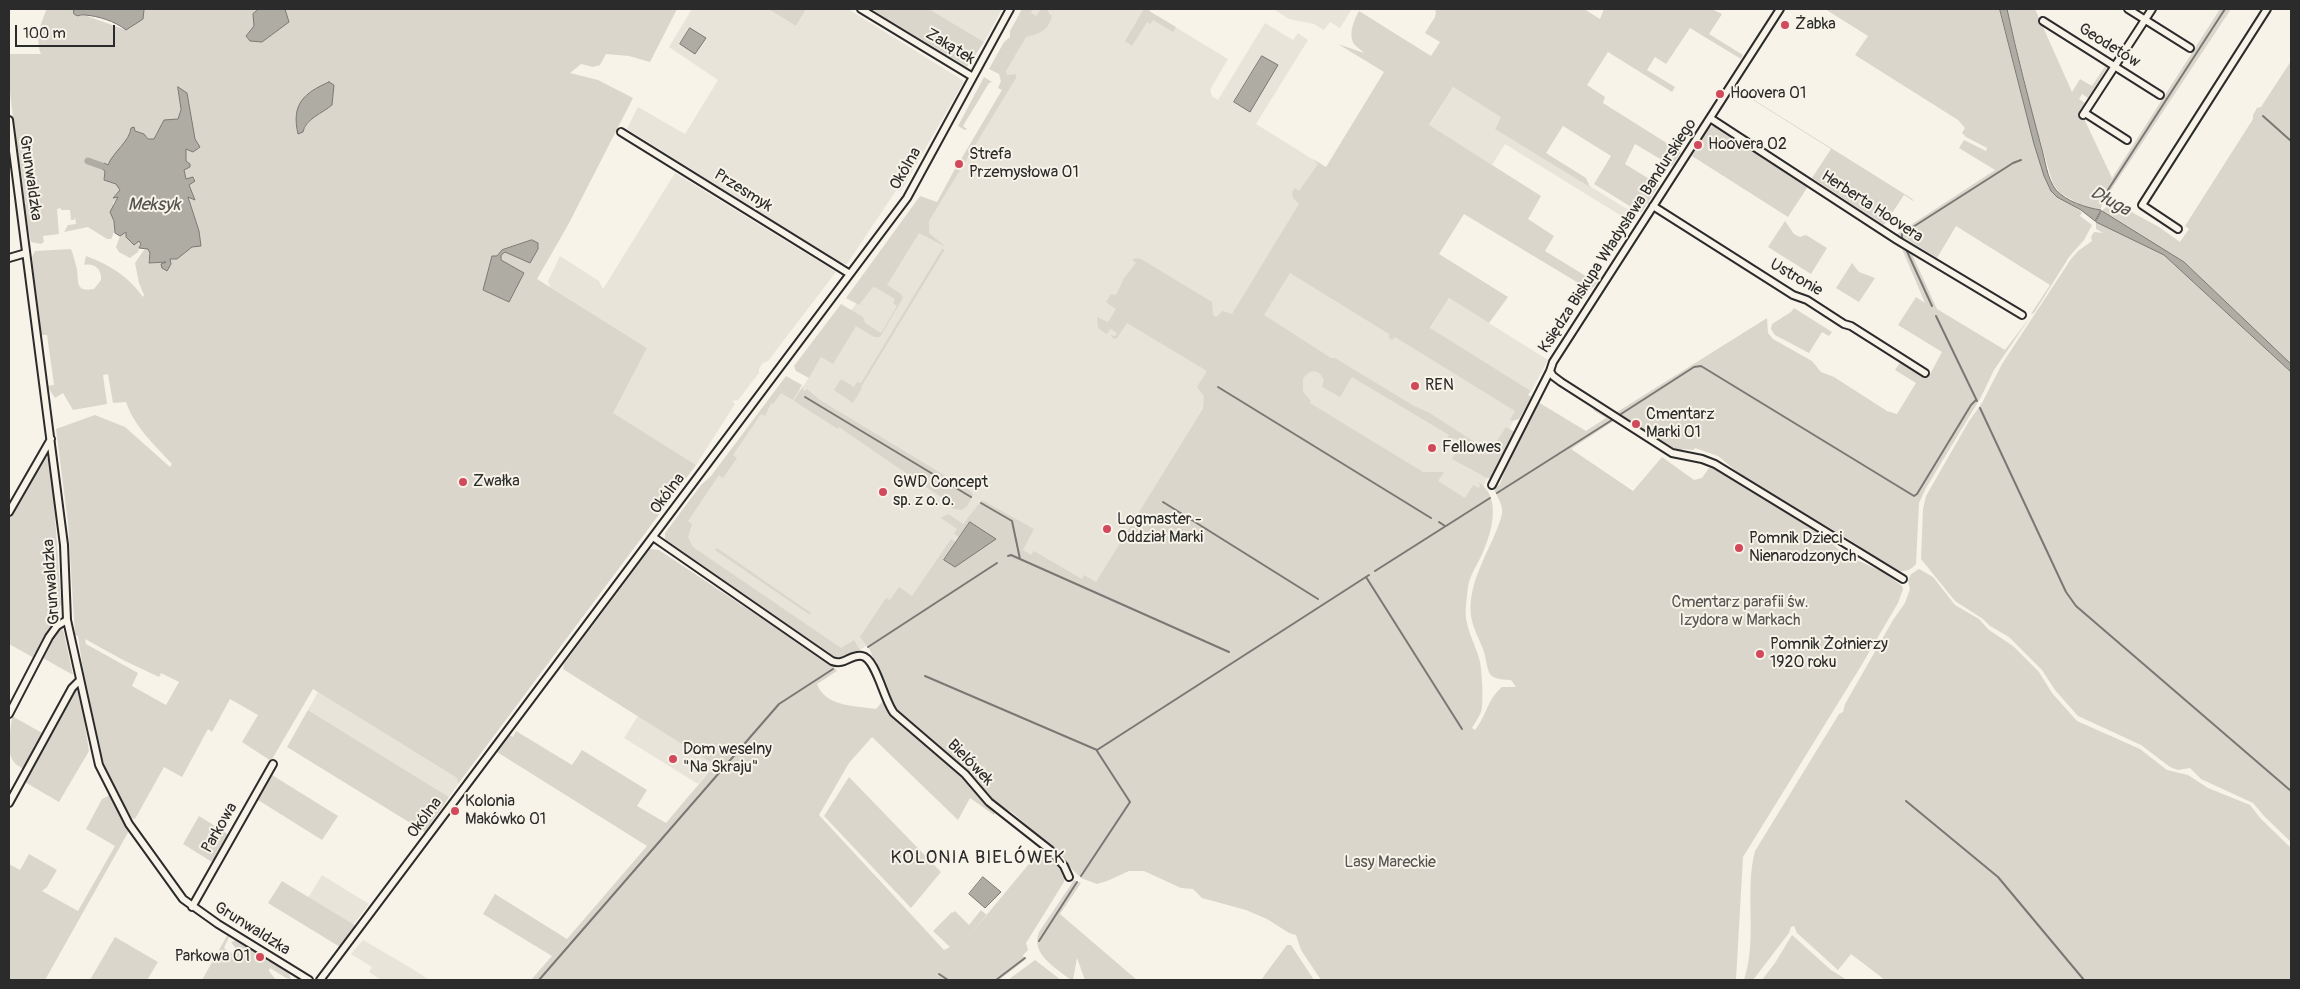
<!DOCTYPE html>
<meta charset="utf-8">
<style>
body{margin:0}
#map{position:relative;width:2300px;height:989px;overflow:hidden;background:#f7f3e8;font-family:Pangolin,sans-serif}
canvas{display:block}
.frame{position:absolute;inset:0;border:10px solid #2b2b2b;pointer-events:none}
.scale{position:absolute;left:15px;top:25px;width:100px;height:22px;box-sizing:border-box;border:2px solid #2b2b2b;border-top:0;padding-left:6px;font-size:15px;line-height:18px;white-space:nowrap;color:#2b2b2b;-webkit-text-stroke:4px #f7f3e8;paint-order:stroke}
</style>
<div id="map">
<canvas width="2300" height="989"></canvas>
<div class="frame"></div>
<div class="scale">100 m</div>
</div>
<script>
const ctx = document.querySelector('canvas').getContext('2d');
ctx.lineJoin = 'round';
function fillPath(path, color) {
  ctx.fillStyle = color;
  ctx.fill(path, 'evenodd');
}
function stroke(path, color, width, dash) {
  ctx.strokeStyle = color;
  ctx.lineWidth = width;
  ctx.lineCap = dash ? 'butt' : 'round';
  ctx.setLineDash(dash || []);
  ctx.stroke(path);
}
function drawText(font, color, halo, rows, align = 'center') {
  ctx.font = font + ' Pangolin,sans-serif';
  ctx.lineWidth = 4;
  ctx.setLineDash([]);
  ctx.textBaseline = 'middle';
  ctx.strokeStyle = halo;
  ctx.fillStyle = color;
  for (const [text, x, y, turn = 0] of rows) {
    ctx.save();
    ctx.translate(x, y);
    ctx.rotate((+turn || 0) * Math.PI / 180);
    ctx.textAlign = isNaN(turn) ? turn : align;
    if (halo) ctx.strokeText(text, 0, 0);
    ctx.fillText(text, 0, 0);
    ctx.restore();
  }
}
const built = new Path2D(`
 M692 9H768L796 26 806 9H848L964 81 901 191 897 190 895 192 847 264H842L627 129 638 107 685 134 718 80 669 47Z
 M929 9H1002L984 42Z
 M1028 9H1150L1149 11 1228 59 1210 90 1212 96 1218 100 1265 23 1293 40 1298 33 1308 40 1256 124 1325 167 1224 373 1096 583 1082 579 936 600 860 650 846 656 666 540 785 381 801 390 848 314 937 203 1011 81 993 70Z
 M1273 9H1352L1340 28 1330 22 1324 30 1314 24 1289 19Z
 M1453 87 1502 117 1495 128 1632 212 1628 220 1505 144 1492 165 1429 126Z
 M675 173 836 272 768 361 763 363 759 369V373L738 400 732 401 735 404 696 465 612 413 647 348 550 287 548 281 560 256 599 281 603 289Z
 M1288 268 1518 410 1475 505 1283 387 1260 314Z
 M1449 298 1548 360 1531 391 1430 329Z
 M318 692 457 778 458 784 449 797 308 710Z
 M638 716 715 765 698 784 624 738Z
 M322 875 369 904 353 925 308 898Z
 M363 940 406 965 430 980H381L369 972 372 967 351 954Z`);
const green = new Path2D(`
 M47 9H74V14L77 16 84 15 126 30 143 19 144 9H259L253 14 254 26 246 36 250 41 262 42 289 22 285 9H677L650 62 629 56 606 54 600 65 593 67 581 64 570 73 598 80 633 98 568 225 537 279 647 348 613 413 696 465 458 784 457 778 313 689 271 761 242 742 258 715 230 699 212 732 208 729 182 777 164 767 135 819 132 818C123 803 114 787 107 771 90 728 85 681 78 636L75 635 68 523 56 429 95 415 125 427 170 467 172 464C154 444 135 428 126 402L113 403 108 374 103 375 107 404 73 410 63 393 55 398 47 386 54 385 47 335H41L32 257 35 251 71 249C74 256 75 263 77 269 79 280 74 293 94 289L101 280C102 269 94 263 84 265L86 256C110 265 128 276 143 297L144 295 139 283 135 263 144 250 150 247 160 254 148 260 149 263 166 262V264L163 262 161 265 167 271 171 264 170 259H177L192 247 201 246 199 231 188 196 195 200 189 185 196 180 194 177 186 179 184 170 190 167V164L186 161V149L193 152 200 147 195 139 187 93 179 88 181 110 178 119 164 120 154 139H149L144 134 135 131 134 127 131 128C130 141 113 152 108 166L104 163 101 168 105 171 104 180 117 184 120 190 113 197H119L113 203V208L110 212C116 220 116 231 111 239H107L88 227 64 232 68 225 76 224 75 217 74 220H71L70 210H61V208L57 209 59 234 43 236 44 242 41 244 31 242 24 207 26 203 22 194 9 84V54H41C35 40 41 21 47 9ZM329 82 334 85 332 105C323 113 305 119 303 132L298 134C291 105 305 93 329 82ZM532 240 538 244V249L530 263 505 252 501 255V260L524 273 509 302 483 290 492 256H497L502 250ZM85 639 125 661 159 677 161 673 179 682 166 705 132 686 138 673 86 644Z
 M768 9H806L796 26Z
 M871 9H929L984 42 967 67Z
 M1022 9H1033L1031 13 1036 16 1041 9H1047L1050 15H1052C1049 30 1040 34 1026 37L1006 71 1007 75 1016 74V78L929 221V233L946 247 919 233 887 285 901 294 903 298 880 337H874L856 326 833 364 821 357 809 378 796 371 794 366 841 304 863 317 865 323 881 333 897 306 893 303 895 299 875 287 872 288 859 305 846 298 920 196 937 202 956 167 961 164 960 161 1002 90 998 88 1001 81 999 74 989 69 1004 42 1010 37V31Z
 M1144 9H1150L1149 11 1176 27 1173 32 1153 20 1150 24 1147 22 1132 46 1125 41Z
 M1432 9H1584L1600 19 1604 9H1712L1722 14 1709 34 1743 55 1741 59 1690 28 1666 64 1655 57 1647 70 1675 87 1672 92 1608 52 1587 85 1605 97 1603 103 1681 152 1672 166 1635 144 1625 164 1659 185 1641 213 1594 184 1611 156 1563 126 1546 153 1586 178 1590 187 1495 129 1501 117 1453 87 1429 125 1541 196 1528 219 1554 236 1545 251 1597 283 1590 290 1464 214 1439 254 1508 297 1489 323 1449 298 1430 328 1531 391 1528 395 1532 397 1519 419 1512 421 1510 420 1515 411 1395 337 1392 340 1389 338V334L1290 273 1264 315 1331 358H1335L1414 406 1428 412 1490 452 1506 427 1515 432 1494 473 1490 478H1487L1452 459 1461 442 1454 438 1447 450 1442 447 1449 435 1352 377 1340 397 1322 387 1324 380C1319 369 1310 368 1303 379V392L1311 401 1310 403 1423 472H1444L1438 481 1465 498 1473 485 1479 488 1480 485 1478 482C1502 496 1492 532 1483 552 1478 564 1470 574 1468 587 1467 597 1465 608 1466 618 1468 632 1475 645 1479 658 1482 667 1484 704 1481 712 1479 717 1475 723 1472 728L1475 730C1486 717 1488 698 1502 687H1516L1511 680C1485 679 1490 674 1484 652 1480 640 1473 629 1471 616 1467 581 1491 550 1501 518 1505 506 1498 500 1494 489L1500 484 1504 472 1538 402 1586 431 1606 418 1593 410 1594 407 1615 420 1571 449 1633 491 1662 457 1694 480 1702 478 1709 468 1715 469 1822 533 1838 549 1857 560 1883 572 1902 586 1903 589 1898 603 1861 666 1743 857 1736 980H1321L1301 950 1296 935 1289 933 1267 919 1246 910 1202 898 1193 889 1181 888 1144 871H1129L1107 881 1097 884 1081 878 1030 828 1013 813 991 800 954 761 894 709 884 688 870 650 860 637 886 598 890 600 899 587 912 596 951 539 956 542 945 559 996 539 971 522 959 537 954 534 957 529 941 518 948 514 963 524 982 500 1034 529 1023 550 1031 555 1034 551 1082 579 1084 575 1096 582 1203 408 1204 396 1197 387 1207 371 1127 323 1117 338 1114 339 1110 335 1115 336 1117 333 1111 329 1106 334 1098 328 1097 317 1108 322 1116 309 1106 302 1111 294 1116 295 1124 278 1136 263 1132 260 1136 258 1141 259 1212 302 1213 315 1216 317 1223 311 1232 314 1299 204 1293 198 1292 192 1295 188 1299 191 1318 164 1313 159 1326 167 1384 72 1338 44 1364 53C1361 49 1357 48 1354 44 1348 34 1354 20 1359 11L1431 56 1440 42 1425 33 1435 17 1436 11Z
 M1825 9H2000L2034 144 2044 176 2051 191 2086 215 2082 212 2080 216 2092 225 2084 240 2069 257 2034 313 2031 314 2050 285 1956 226 1937 258 1905 238 1903 240 1897 236V234L1995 170 1959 148 1964 140 1986 151 1987 148 1966 137 1962 133 1965 128 1958 120 1855 55 1868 36Z
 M2007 9H2035L2072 92 2080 79 2092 86 2106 65 2108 66 2088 98 2082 94 2079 99 2085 103 2080 110 2112 178 2220 9H2231L2107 196 2128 206 2126 209 2159 227 2180 242 2189 229 2185 226 2253 119V115L2257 108 2261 107 2291 61V57V364L2184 262 2102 211 2107 206 2104 201 2101 202 2103 203 2100 210 2090 209 2079 204 2060 193 2053 184 2035 124Z
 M984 77 992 82 989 83 963 126 967 129 965 130 958 126Z
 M1735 88 1911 198 1915 202 1904 195 1884 225 1812 178 1831 149 1737 90 1733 95 1732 94Z
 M1714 126 1806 186 1807 188 1788 217 1692 156 1709 128Z
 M1785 221 1794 234 1800 237 1806 235 1827 248 1811 274 1768 247Z
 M2096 222 2108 226 2164 255 2291 372V842L2264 816 2253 803 2201 779 2190 768 2178 770 2170 767 2141 745 2078 716 2055 690 2042 670 2009 637 1990 626 1983 619 1955 601 1921 559 1923 509 1926 496 1969 421 1982 403 2002 364 2071 259 2078 251 2092 241 2091 237 2094 232 2103 233 2096 229Z
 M126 232 129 240 141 242 138 252 130 258 119 252 116 247 120 236Z
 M1897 243 1912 254 1937 309 2005 350 2031 316 1994 370 1981 397 1926 488 1919 503 1916 564C1910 572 1902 572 1893 570L1847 538 1746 479 1718 456 1695 448 1693 450 1683 449 1680 452 1617 412 1767 318 1768 333 1773 339 1812 361 1821 372 1834 377 1887 411 1897 414 1916 383 1895 370 1901 361 1928 378 1942 352 1898 325 1916 297 1925 303 1902 249 1895 245Z
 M942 249H945L861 387 862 388 853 403 834 390 841 379 854 387 857 382 861 383Z
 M1852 263 1859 272 1875 278 1859 302 1836 288Z
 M1794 308 1832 332 1829 336 1822 332 1809 353 1775 335 1771 329 1772 324 1791 312Z
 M786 376 802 385 793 400 781 393 773 404 771 403 765 416 761 414 733 455 737 458 723 478 719 475 688 521 692 524 688 537 693 547 841 648 854 640 860 650C844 657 839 661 823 652L672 548 665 539V533L701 485 711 476Z
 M803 386V390L805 391 807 389 820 400 972 492 973 496 967 506 962 510 954 509 947 504 948 502 839 427 838 429 794 401Z
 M45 457 50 460 52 473 61 604 36 659 9 644V517Z
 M717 548 811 613 810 615 715 550Z
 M650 549 659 550 833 666 837 671 817 684C825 707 857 706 876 709L883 701C897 729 928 744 950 764 967 779 981 795 995 812L994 815 970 798 958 820 872 737 849 763 819 815 944 950 950 947 933 931 952 912 953 913 955 911 969 925 981 910 987 915 969 936 1043 847 1065 875 1064 882 1026 943 1028 950 1023 955 1025 960 999 980H531L552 956 483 914 495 894 567 939 647 846 497 752 509 735 513 737 516 731 572 765 582 750 647 790 637 806 666 823 715 765 563 669 564 664Z
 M1919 569 1933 577 1955 605 1979 619 1989 630 2013 646 2039 672 2052 693 2077 721 2140 749 2167 770 2188 775 2208 788 2250 805 2261 819 2291 848V980H1885L1851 954 1838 970 1797 933 1794 926 1791 927 1789 933 1753 980H1744C1758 938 1744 893 1755 851L1839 714 1843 712 1845 704 1893 620 1905 603 1910 589 1908 581 1911 574Z
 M57 629H63L73 675 43 658Z
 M76 688 79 689 89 751 59 802 23 781Z
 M308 710 449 797 425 832 287 747Z
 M12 716 44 734 28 763 22 768C2 759 11 733 12 716Z
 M272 775 338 816 322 840 258 800Z
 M849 777 941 872 911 908 824 816Z
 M110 795 130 829 45 980H9V864L20 870 29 854 57 870 47 887 42 891 78 911 115 846 86 829 102 799Z
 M199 816 229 835 212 862 183 844Z
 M1074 880 1081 883 1060 914 1137 980H1085L1077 958 1073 980H1071C1056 968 1030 954 1039 932Z
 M282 881 356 926 340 947 268 903Z
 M228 934 229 937 224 948 233 954 236 949 231 942 237 940 269 962 270 961 288 972 291 979 286 978 270 968 269 971 276 980H202Z
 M1792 935 1831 970 1847 980H1762L1775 963Z
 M115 937 158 962 147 980H90Z
 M1287 945H1291L1314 980H1261Z
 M1035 960 1061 980H1008Z`);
const water = new Path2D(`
 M74 9H144V10L143 19 126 30C115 21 98 16 85 15 79 14 79 18 74 14Z
 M259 9H285L289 22 262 42 250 41 246 36 254 26 253 14Z
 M2000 9H2007C2017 55 2029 101 2041 146 2045 159 2047 179 2056 190 2066 201 2086 208 2101 210L2095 221 2081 210 2057 197 2051 191 2044 176 2034 144Z
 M690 28 706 38 695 54 680 44Z
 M1262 56 1278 65 1250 112 1234 102Z
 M329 82 334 85 332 105C323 113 305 119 303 132L298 134C291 104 304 93 329 82Z
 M178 87 187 93 195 139 200 147 193 152 186 149V161L190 164V167L184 170 186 179 193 177 195 181 189 185 195 200 188 197 199 231 201 246 192 247 177 259H170L171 264 167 271 162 268 161 264 166 262 149 263 150 253 148 249 139 248 141 244 139 241 134 245 126 237V232L120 236 115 233 114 221 110 212 118 197 113 198 120 190 116 184 104 180 105 171 101 168 104 163 108 165C113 152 130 141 131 128L134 127 135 131 144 134 148 139H154L164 120 178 119 181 110Z
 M2102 211 2184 262 2291 364V372L2164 255 2096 222Z
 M532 240 538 243V249L530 263 505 252 501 255V260L524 273 509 302 483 290 492 256H497L502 250Z
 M970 522 996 539 955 567 944 560Z
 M983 877 1001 892 985 908 969 894Z`);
const stream = new Path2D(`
 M2263 116 2291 141
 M2104 196 2225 9
 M1902 241V234L2013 163 2021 160
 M1905 247 1932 306
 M1936 316 1977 401
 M1218 387 1431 518
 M805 397 971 497
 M1980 408 2066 592 2076 606 2291 791
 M1621 414 1694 367 1701 366 1914 496 1917 494 1971 405 1976 400
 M1497 493 1612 420
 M1163 502 1318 599
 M981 503 1012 521 1020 559 1229 652
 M1439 522 1445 526
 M1008 556 1011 555 1020 559
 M1375 571 1490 498
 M1366 577 1462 729
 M868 647 997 563
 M925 676 1097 750 1369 575
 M1906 801 1998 877 2084 980
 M1081 876 1130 802 1097 751
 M1039 941 1077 882
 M939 974 948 980
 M539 980 779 704 833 669
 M996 980 1025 958`);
const canal = new Path2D(`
 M88 161 102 166`);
const minor = new Path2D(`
 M861 9 973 77
 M2128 9 2190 48
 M2043 21 2160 95
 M2085 113 2127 140
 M2083 115 2152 9
 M1710 118 1897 240 2022 315
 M9 120 64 545 67 620 99 765 129 824 183 899 218 924 309 980
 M621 132 850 274
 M1653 206 1793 295 1807 300 1844 324 1851 326 1925 373
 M2178 229 2142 205 2267 9
 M9 258 26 253
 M1550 371 1553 376 1561 382 1672 453 1702 459 1715 464 1903 579
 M1492 485 1550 371 1553 362 1780 9
 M9 512 51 439
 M653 537 832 661C845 666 850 654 862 656 876 658 884 701 894 713L965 774 989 802 1050 850 1064 866 1069 877
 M9 714 49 637 57 626 67 620
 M9 803 72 688 80 680
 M192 907 273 764
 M320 980 907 198 1010 9`);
const markers = [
 [1785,25,5,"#d1495b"],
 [1720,94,5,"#d1495b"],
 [1698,145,5,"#d1495b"],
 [959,164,5,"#d1495b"],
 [1415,386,5,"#d1495b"],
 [1636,424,5,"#d1495b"],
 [1432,448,5,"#d1495b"],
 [463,482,5,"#d1495b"],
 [883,492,5,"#d1495b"],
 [1107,529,5,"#d1495b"],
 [1739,548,5,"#d1495b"],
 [1760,654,5,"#d1495b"],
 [673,759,5,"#d1495b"],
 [455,811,5,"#d1495b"],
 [260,957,5,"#d1495b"]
];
const poiNames = [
 ["Żabka",1795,25],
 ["Hoovera 01",1730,94],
 ["Hoovera 02",1708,145],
 ["Strefa",969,155],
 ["Przemysłowa 01",969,173],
 ["REN",1425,386],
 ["Cmentarz",1646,415],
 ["Marki 01",1646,433],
 ["Fellowes",1442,448],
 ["Zwałka",473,482],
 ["GWD Concept",893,483],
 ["sp. z o. o.",893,501],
 ["Logmaster -",1117,520],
 ["Oddział Marki",1117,538],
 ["Pomnik Dzieci",1749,539],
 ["Nienarodzonych",1749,557],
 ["Pomnik Żołnierzy",1770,645],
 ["1920 roku",1770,663],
 ["Dom weselny",683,750],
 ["\"Na Skraju\"",683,768],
 ["Kolonia",465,802],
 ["Makówko 01",465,820],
 ["Parkowa 01",250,957,"right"]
];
const streetNames = [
 ["Geodetów",2109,46,32],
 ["Zakątek",950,47,31],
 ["Okólna",906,169,-60],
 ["Grunwaldzka",30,178,82],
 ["Przesmyk",743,191,32],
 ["Herberta Hoovera",1872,207,33],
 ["Księdza Biskupa Władysława Bandurskiego",1618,236,-57],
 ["Ustronie",1796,278,30],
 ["Okólna",668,494,-53],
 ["Grunwaldzka",52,582,-94],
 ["Bielówek",970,763,45],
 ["Okólna",425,818,-53],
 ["Parkowa",220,828,-60],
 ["Grunwaldzka",252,929,32]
];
const parkNames = [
 ["Cmentarz parafii św.",1740,603],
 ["Izydora w Markach",1740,621],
 ["Lasy Mareckie",1390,863]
];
const waterNames = [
 ["Długa",2110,202,29],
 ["Meksyk",154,205]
];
const neighbourhoodNames = [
 ["KOLONIA BIELÓWEK",978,858]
];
fillPath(built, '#e8e4da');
fillPath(green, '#dad6cc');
fillPath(water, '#afaca4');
stroke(water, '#7a7874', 1);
stroke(stream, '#7a7874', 2);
stroke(canal, '#afaca4', 7);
stroke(minor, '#2b2b2b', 10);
stroke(minor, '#f7f3e8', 6);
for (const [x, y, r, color] of markers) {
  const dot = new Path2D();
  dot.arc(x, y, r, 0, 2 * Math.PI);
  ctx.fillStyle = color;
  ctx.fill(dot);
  stroke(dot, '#f7f3e8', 2);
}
drawText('16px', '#2b2b2b', '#f7f3e8', poiNames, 'left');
drawText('16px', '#2b2b2b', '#f7f3e8', streetNames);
drawText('16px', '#575653', '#f7f3e8', parkNames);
drawText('italic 18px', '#53524f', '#f7f3e8', waterNames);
ctx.letterSpacing = '1px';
drawText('18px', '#2b2b2b', '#f7f3e8', neighbourhoodNames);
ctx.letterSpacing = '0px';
</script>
